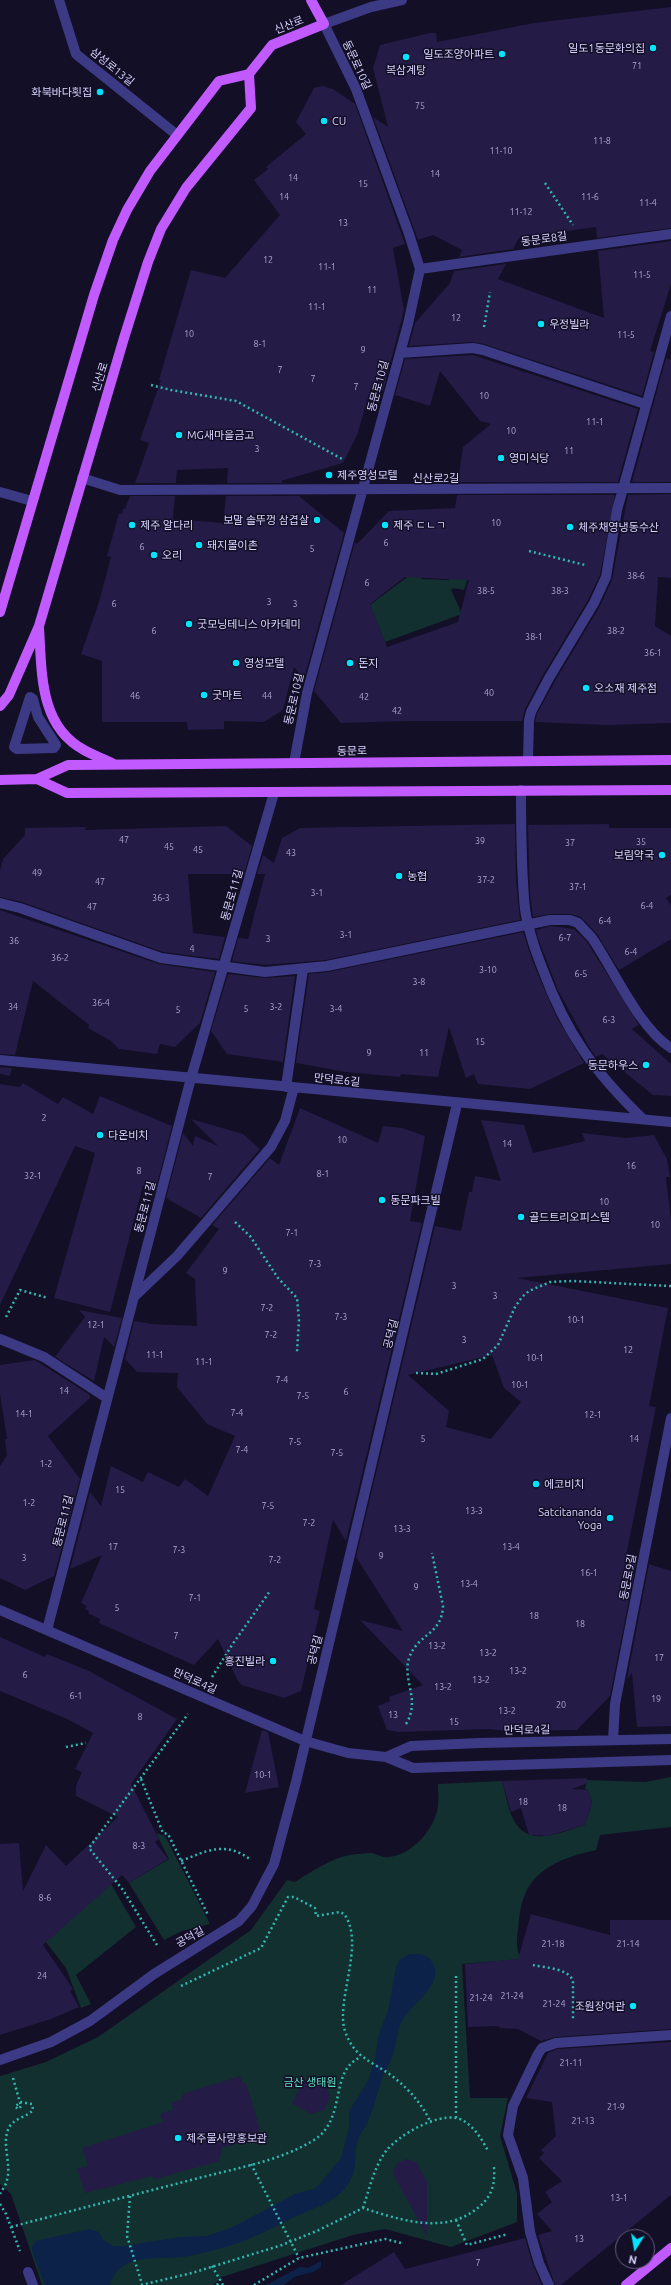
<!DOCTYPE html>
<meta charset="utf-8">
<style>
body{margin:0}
#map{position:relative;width:671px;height:2285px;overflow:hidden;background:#130f26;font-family:Ubuntu,sans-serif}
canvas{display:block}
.north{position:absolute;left:615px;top:2229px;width:40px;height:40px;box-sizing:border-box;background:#130f26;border:1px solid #625e7d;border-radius:50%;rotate:191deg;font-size:11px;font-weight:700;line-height:16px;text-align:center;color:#d9d4ff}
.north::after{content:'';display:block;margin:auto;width:14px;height:18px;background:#00e5ff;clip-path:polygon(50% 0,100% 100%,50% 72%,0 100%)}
</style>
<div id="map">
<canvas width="671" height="2285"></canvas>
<div class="north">N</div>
</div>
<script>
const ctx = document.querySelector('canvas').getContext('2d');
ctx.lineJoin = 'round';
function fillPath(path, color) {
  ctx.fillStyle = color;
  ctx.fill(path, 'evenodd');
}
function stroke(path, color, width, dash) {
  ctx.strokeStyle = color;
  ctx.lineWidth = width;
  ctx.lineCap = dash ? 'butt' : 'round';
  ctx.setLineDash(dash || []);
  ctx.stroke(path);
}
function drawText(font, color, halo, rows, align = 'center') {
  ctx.font = font + ' Ubuntu,"Noto Sans KR",sans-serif';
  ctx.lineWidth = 3;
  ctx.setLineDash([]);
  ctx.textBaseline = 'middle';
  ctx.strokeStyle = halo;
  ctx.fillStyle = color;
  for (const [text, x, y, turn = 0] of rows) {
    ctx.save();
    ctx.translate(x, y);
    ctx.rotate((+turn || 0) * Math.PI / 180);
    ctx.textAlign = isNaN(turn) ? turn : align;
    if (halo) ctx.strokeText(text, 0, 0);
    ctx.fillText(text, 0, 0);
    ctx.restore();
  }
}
const green = new Path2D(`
 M422 566 421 579 449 580 451 568 468 577 464 590 453 588 451 590 462 614 385 642 370 605Z
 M671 1777V1827L600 1835 596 1850C572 1855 541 1865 528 1888 521 1900 519 1916 518 1930 517 1939 515 1952 522 1959L462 1964 470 2098H508L500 2136 517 2193V2222L451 2247 385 2229 353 2235 222 2277 213 2285H42L11 2194 0 2184V2076L46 2062 98 2037 251 1930 287 1880 295 1882C312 1871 330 1859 350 1855 356 1854 365 1853 371 1853 378 1854 381 1858 389 1857 412 1855 435 1829 438 1806 439 1799 438 1791 438 1784L502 1781C506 1794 508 1814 517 1825 533 1847 564 1831 585 1825L592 1803 588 1790 585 1789 587 1780 645 1782Z
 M156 1833 165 1836 210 1924 182 1931 164 1940 129 1883 169 1859Z
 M111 1884 136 1927 76 1975 91 2004 81 2008 66 1968 45 1941Z`);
const water = new Path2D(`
 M410 1954H420L428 1957C454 1985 403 2004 398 2032 396 2041 395 2050 391 2059 388 2066 384 2073 381 2081 377 2094 374 2108 368 2121 366 2127 361 2131 359 2137 353 2151 358 2167 350 2181 344 2192 332 2200 321 2206 300 2213 282 2224 262 2233 239 2244 214 2251 189 2256 161 2261 120 2250 110 2285H45L32 2251V2247L36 2241 89 2229 99 2232 103 2240 113 2246H124L180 2237 207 2236 233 2227 297 2193 314 2189 319 2185 341 2158 349 2128V2111L368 2081 375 2059 379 2033 388 2011 396 1967 400 1959Z
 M321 2261V2267L313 2272 294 2277 284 2285H266L300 2267 308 2268Z`);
const building = new Path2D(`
 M671 7V228L597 238 596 227 519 238 513 249 459 257 462 250 433 235 418 240 373 117 388 127 373 68 380 45 430 33H436L437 42 534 23Z
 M322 86 333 89 355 104 405 244 393 248 404 310 383 391 371 388 357 435 343 463 281 481 283 483H227L228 468 177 470 176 483H135L149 443 140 440 161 380H159L191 270 225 278 280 215 254 180 268 169 266 167 306 134 296 122 314 88Z
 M671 241V284L650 351 654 352 642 396 484 344 473 342 409 346 415 323 450 283 454 271 506 264 498 279 604 318 598 251Z
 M473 355 638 409 618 482H458L463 447 491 424 480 421 440 371 430 406 395 395 405 359Z
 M666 358 671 360V482H632Z
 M671 494V578L658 577 655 626 671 636V723L606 725 535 722 537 714 555 681 600 606 612 580 628 495Z
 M457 495H615L600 575 588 600 543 675 525 709 522 721H407L341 723 314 691 355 542 357 544 389 511 455 508ZM405 577 469 580 458 622 387 647 370 604Z
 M130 496H175L173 519 223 523 226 496H299L344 533 304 679 294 667 283 710 264 722 224 721V729L188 730 187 722H102V661L81 654 99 602 111 557 107 556 119 513 122 514 123 509H125Z
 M515 824 516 880 520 920 326 960 265 965 232 961 238 938 248 939 265 874H257L263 855 274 863 282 838 300 828Z
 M609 824V828H671V895L666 898 671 905V939L619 970 597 934 581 917 570 914H550L533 917 530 894 528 825Z
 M226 826 252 846 244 874H188L193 933 225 937 219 959 163 952 22 902 0 897V871L3 859 25 835V828L86 827 85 830Z
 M0 910 159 964 215 972 200 1023 175 1047 160 1044 157 1054 119 1049 111 1041 88 1028 89 1025 33 981 15 1055 0 1054Z
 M551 926 574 929 587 942 639 1025 632 1029 671 1064V1096L653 1095 602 1054 596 1057 589 1047 558 990 538 938 536 930Z
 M523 932 534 965 556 1016 584 1063 530 1089 478 1084 474 1074 466 1078 449 1027 438 1077 401 1074 400 1077 346 1072 296 1063 309 974 328 972Z
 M228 974 264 978 295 976 283 1062 227 1054 211 1031Z
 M0 1067 12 1068 10 1076 0 1074Z
 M23 1083 58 1104 63 1097 93 1114 100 1096 172 1126 155 1192 143 1185 110 1312 54 1298 95 1153 75 1146 0 1305V1084L20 1087Z
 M300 1108 378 1143 383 1126 402 1128 425 1136 410 1221 422 1223 346 1541 333 1520 314 1609 320 1611 301 1691 284 1698 242 1685 238 1681 218 1639 194 1665 99 1623 100 1619 88 1613 89 1611 85 1609 87 1606 81 1603 102 1555 70 1569 90 1492 101 1506 111 1466 143 1482 148 1472 179 1487 185 1479 208 1496 235 1436 207 1424 177 1387 178 1373 137 1372 125 1359 134 1321 152 1324 197 1326 195 1279 186 1273 219 1229 212 1225 270 1158 279 1165Z
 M191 1119 243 1134 260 1149 201 1218 166 1198 183 1133 193 1146 195 1136 218 1146Z
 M481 1120 524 1125 533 1153 585 1141 582 1133 626 1138 654 1135 667 1159 670 1177H666L671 1221V1264L517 1278 668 1308 649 1406 656 1407 626 1556 637 1559 610 1696 577 1730 507 1731 489 1729 399 1732 387 1730 378 1706 390 1701 389 1697 423 1685 360 1620 403 1631 356 1557 435 1226 461 1231 469 1192H472L475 1176 501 1181ZM492 1355 504 1388 521 1402 491 1439 446 1427 449 1411 408 1375Z
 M79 1310 122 1318 114 1347 104 1337 94 1381 55 1357 85 1317Z
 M35 1360 90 1395V1398L48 1436 80 1479 54 1576 25 1590 0 1578V1466L7 1455 5 1439H7L0 1394V1365Z
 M649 1564 671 1571V1726L637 1727 632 1673 627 1679Z
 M0 1637 45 1657 47 1654 89 1671 177 1719 131 1784 159 1839 155 1842 168 1859 129 1883 122 1875 43 1945 73 1989 70 1991 79 2007 51 2019 0 2035V1844L19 1843 23 1891 46 1845 66 1866 118 1817 76 1796V1786L82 1772 75 1769 93 1733 67 1719 0 1691Z
 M262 1730 268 1732 279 1787 245 1793Z
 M587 1778 588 1783 572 1789 588 1790 592 1803 585 1825 548 1836 529 1835 521 1808 511 1812 502 1781Z
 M531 1914 610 1935V1920H671V2029L556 2037 541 2041 518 2029 500 2028 499 2026 468 2027 465 1964 518 1959Z
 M671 2042V2195L561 2285H555L538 2235 552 2231 537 2214 552 2202 545 2192 562 2181 539 2158 544 2153 541 2150 556 2136 552 2102 526 2098 548 2053 557 2049Z
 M240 2076 242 2083H246L259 2126V2137L222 2148 219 2161 155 2179 152 2176 85 2193 77 2169 88 2166 82 2148 163 2122 160 2114 173 2110 171 2103 182 2099 183 2094Z
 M315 2079 327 2085 330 2098 324 2110 311 2114 292 2103 302 2083Z
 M406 2159 416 2162 427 2181V2236L393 2174 396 2164Z
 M525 2238 533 2265 542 2285H341L394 2252 405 2269Z`);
const path = new Path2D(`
 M545 183 573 225
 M484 327 490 292
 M151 385 171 390 236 401 344 460
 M529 551 585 565
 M235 1222 250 1236 278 1278 297 1298 299 1320 297 1352
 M6 1317 20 1290 48 1298
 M416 1373 436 1374 483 1359 498 1345 515 1307 522 1297 529 1291 550 1282 572 1281 671 1286
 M212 1677 232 1645 270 1591
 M406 1724C421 1699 402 1682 409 1658 418 1633 442 1635 443 1606L432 1553
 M66 1747 86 1743
 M141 1779 163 1833 168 1834 208 1915
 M181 1861C208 1850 226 1841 251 1860
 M157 1945 123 1890 89 1848 188 1714
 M533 1965C546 1968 568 1968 573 1981V2020
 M181 1986 261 1948 288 1897H294L315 1908 316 1916 340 1912 344 1914C366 1943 335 2001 345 2031 354 2058 372 2061 392 2076 409 2089 422 2104 431 2123
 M456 2118V1974
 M251 2164 299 2258
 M0 2194C2 2190 6 2185 7 2180 12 2162 0 2142 10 2126 15 2118 27 2117 33 2110L32 2104 20 2102 15 2107 19 2109 21 2106
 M130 2196 127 2236 142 2284
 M0 2204 6 2214 20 2251
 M363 2208C369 2190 374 2167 386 2151 399 2135 435 2114 456 2118 471 2121 482 2139 488 2151
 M456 2220 467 2245 508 2234
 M11 2227C74 2210 137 2194 199 2178 237 2168 280 2161 314 2140 348 2118 328 2071 361 2057
 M212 2266 223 2285
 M141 2285 192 2273 282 2245 319 2230 363 2208C400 2220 447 2236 480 2206 493 2195 495 2182 494 2167
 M217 2285 220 2280
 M254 2285 299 2258 385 2239 401 2243`);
const minor = new Path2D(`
 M59 0 76 54 177 135
 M420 269 671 234
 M400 353 473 348 483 350 645 404
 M82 478 120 490 671 488
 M0 492 32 501
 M30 697 33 699 38 717 56 745 54 748 17 749 14 747Z
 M528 760 529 720 531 712 549 678 594 603 606 577 617 510 671 316
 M294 763 307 693 408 324 420 269 409 234 356 89 324 24 371 7 402 0
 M521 790C521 830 521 870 525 909 528 930 535 950 543 970 566 1033 595 1073 643 1119
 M0 903 20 908 161 958 265 972 327 966 550 920H570L578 923 592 938C614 970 639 1028 671 1048
 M0 1060 671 1122
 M286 1087 303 969
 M134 1297 177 1256 271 1147 285 1121 294 1087
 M0 1339 44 1357 107 1398
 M0 1610 305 1741 348 1753 386 1757 413 1768 671 1760
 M47 1630 191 1078 274 793
 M613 1740 615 1704 671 1418
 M386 1757 411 1746 480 1743 671 1739
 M0 2060 51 2042 90 2021 154 1974 239 1921 252 1906 274 1864 296 1782 457 1104
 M28 2272 33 2285
 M549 2285 539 2263 530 2232 523 2178 508 2135 513 2106 538 2054 542 2048 556 2043 671 2035`);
const major = new Path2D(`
 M0 612 94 295 113 240 127 210 150 171 219 81 249 74 272 45 324 24 311 0
 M39 628C42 672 39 726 84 750 93 755 103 759 112 763
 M0 706 9 695 39 626 124 338 148 262 161 229 186 188 251 108 249 74
 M37 779 67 793 671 790
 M0 780 37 779 68 765 671 760
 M626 2285 671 2248`);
const pathBridge = new Path2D(`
 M13 2078 21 2106`);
const markers = [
 [653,48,4,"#00e5ff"],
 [502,54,4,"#00e5ff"],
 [406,57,4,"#00e5ff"],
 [100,92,4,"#00e5ff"],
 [324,121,4,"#00e5ff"],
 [541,324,4,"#00e5ff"],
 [179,435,4,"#00e5ff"],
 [501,458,4,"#00e5ff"],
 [329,475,4,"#00e5ff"],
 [317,520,4,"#00e5ff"],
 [132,525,4,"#00e5ff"],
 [385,525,4,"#00e5ff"],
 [570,527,4,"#00e5ff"],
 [199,545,4,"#00e5ff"],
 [154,555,4,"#00e5ff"],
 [189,624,4,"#00e5ff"],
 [236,663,4,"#00e5ff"],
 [350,663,4,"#00e5ff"],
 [586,688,4,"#00e5ff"],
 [204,695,4,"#00e5ff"],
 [662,855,4,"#00e5ff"],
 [399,876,4,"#00e5ff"],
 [646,1065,4,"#00e5ff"],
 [100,1135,4,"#00e5ff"],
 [382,1200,4,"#00e5ff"],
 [521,1217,4,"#00e5ff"],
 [536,1484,4,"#00e5ff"],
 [610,1518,4,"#00e5ff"],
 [273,1661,4,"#00e5ff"],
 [633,2006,4,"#00e5ff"],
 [178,2138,4,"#00e5ff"]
];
const numberNames = [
 ["71",637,66],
 ["75",420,106],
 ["11-8",602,141],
 ["11-10",501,151],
 ["14",435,174],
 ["14",293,178],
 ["15",363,184],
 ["14",284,197],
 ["11-6",590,197],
 ["11-4",648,203],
 ["11-12",521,212],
 ["13",343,223],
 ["12",268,260],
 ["11-1",327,267],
 ["11-5",642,275],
 ["11",372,290],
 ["11-1",317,307],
 ["12",456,318],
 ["10",189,334],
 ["11-5",626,335],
 ["8-1",260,344],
 ["9",363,350],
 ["7",280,370],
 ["7",313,379],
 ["7",356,387],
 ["10",484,396],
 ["11-1",595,422],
 ["10",511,431],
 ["3",257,449],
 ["11",569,451],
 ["10",496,523],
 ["6",386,543],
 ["6",142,547],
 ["5",312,549],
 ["38-6",636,576],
 ["6",367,583],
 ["38-5",486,591],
 ["38-3",560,591],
 ["3",269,602],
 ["6",114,604],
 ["3",295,604],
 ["6",154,631],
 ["38-2",616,631],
 ["38-1",534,637],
 ["36-1",653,653],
 ["40",489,693],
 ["46",135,696],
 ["44",267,696],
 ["42",364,697],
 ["42",397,711],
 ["47",124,840],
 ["39",480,841],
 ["35",641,842],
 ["37",570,843],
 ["45",169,847],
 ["45",198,850],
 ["43",291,853],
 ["49",37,873],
 ["37-2",486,880],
 ["47",100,882],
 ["37-1",578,887],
 ["3-1",317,893],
 ["36-3",161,898],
 ["6-4",647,906],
 ["47",92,907],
 ["6-4",605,921],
 ["3-1",346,935],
 ["6-7",565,938],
 ["3",268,939],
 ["36",14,941],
 ["4",192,949],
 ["6-4",631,952],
 ["36-2",60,958],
 ["3-10",488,970],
 ["6-5",581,974],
 ["3-8",419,982],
 ["36-4",101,1003],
 ["34",13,1007],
 ["3-2",276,1007],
 ["5",246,1009],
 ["3-4",336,1009],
 ["5",178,1010],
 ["6-3",609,1020],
 ["15",480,1042],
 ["9",369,1053],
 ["11",424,1053],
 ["2",44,1118],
 ["10",342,1140],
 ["14",507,1144],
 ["16",631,1166],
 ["8",139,1171],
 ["8-1",323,1174],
 ["32-1",33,1176],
 ["7",210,1177],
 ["10",604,1202],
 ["10",655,1225],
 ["7-1",292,1233],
 ["7-3",315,1264],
 ["9",225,1271],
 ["3",454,1286],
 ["3",495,1296],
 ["7-2",267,1308],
 ["7-3",341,1317],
 ["10-1",576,1320],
 ["12-1",96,1325],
 ["7-2",271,1335],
 ["3",464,1340],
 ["12",628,1350],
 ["11-1",155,1355],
 ["10-1",535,1358],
 ["11-1",204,1362],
 ["7-4",282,1380],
 ["10-1",520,1385],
 ["14",64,1391],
 ["6",346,1392],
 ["7-5",303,1396],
 ["7-4",237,1413],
 ["14-1",24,1414],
 ["12-1",593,1415],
 ["5",423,1439],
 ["14",634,1439],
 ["7-5",295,1442],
 ["7-4",242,1450],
 ["7-5",337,1453],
 ["1-2",46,1464],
 ["15",120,1490],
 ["1-2",29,1503],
 ["7-5",268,1506],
 ["13-3",474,1511],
 ["7-2",309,1523],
 ["13-3",402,1529],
 ["17",113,1547],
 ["13-4",511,1547],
 ["7-3",179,1550],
 ["9",381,1556],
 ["3",24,1558],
 ["7-2",275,1560],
 ["16-1",589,1573],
 ["13-4",469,1584],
 ["9",416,1587],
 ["7-1",195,1598],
 ["5",117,1608],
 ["18",534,1616],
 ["18",580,1624],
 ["7",176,1636],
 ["13-2",437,1646],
 ["13-2",488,1653],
 ["17",659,1658],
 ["13-2",518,1671],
 ["6",25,1675],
 ["13-2",481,1680],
 ["13-2",443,1687],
 ["6-1",76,1696],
 ["19",656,1699],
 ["20",561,1705],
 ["13-2",507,1711],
 ["13",393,1715],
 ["8",140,1717],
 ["15",454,1722],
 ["10-1",263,1775],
 ["18",523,1802],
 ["18",562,1808],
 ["8-3",139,1846],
 ["8-6",45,1898],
 ["21-18",553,1944],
 ["21-14",628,1944],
 ["24",42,1976],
 ["21-24",512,1996],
 ["21-24",481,1998],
 ["21-24",554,2004],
 ["21-11",571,2063],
 ["21-9",616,2107],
 ["21-13",583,2121],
 ["13-1",619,2198],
 ["13",579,2239],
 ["7",478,2263]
];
const streetNames = [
 ["신산로",289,25,-22],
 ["동문로10길",357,65,65],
 ["삼성로13길",112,67,39],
 ["동문로8길",544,239,-8],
 ["신산로",100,377,-73],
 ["동문로10길",378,386,-75],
 ["신산로2길",436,478],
 ["동문로10길",294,699,-77],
 ["동문로",352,751,-1],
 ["동문로11길",232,895,-74],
 ["만덕로6길",337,1080,6],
 ["동문로11길",145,1207,-75],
 ["공덕길",391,1334,-76],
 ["동문로11길",63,1521,-76],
 ["동문로9길",628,1577,-79],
 ["공덕길",315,1650,-76],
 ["만덕로4길",195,1681,24],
 ["만덕로4길",527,1730,-1],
 ["공덕길",190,1937,-29]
];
const poiNames = [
 ["일도1동문화의집",645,48,"right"],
 ["일도조양아파트",494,54,"right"],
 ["복삼계탕",406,70,"center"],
 ["화북바다횟집",92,92,"right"],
 ["CU",332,121],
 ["우정빌라",549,324],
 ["MG새마을금고",187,435],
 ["영미식당",509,458],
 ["제주영성모텔",337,475],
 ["보말 솔뚜껑 삼겹살",309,520,"right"],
 ["제주 알다리",140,525],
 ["제주 ㄷㄴㄱ",393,525],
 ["체주채영냉동수산",578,527],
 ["돼지몰이촌",207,545],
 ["오리",162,555],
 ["굿모닝테니스 아카데미",197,624],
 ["영성모텔",244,663],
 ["돈지",358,663],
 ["오소재 제주점",594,688],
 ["굿마트",212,695],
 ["보림약국",654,855,"right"],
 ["농협",407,876],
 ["동문하우스",638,1065,"right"],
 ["다온비치",108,1135],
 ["동문파크빌",390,1200],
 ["골드트리오피스텔",529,1217],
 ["에코비치",544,1484],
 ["Satcitananda",602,1512,"right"],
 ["Yoga",602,1525,"right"],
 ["흥진빌라",265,1661,"right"],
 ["조원장여관",625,2006,"right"],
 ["제주물사랑홍보관",186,2138]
];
const parkNames = [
 ["금산 생태원",310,2082]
];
fillPath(green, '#12302f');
fillPath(water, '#0c2248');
fillPath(building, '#241b47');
stroke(path, '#2fb8b0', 2.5, [2, 3]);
stroke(minor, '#3d3a85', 10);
stroke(major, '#c25bff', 10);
stroke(pathBridge, '#2fb8b0', 2.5, [2, 3]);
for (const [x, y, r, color] of markers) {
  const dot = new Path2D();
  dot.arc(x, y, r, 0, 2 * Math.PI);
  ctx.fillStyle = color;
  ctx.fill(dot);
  stroke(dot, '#130f26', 1.5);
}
drawText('9px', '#aca6d1', null, numberNames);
drawText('11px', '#d9d4ff', '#130f26', streetNames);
drawText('11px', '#d9d4ff', '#130f26', poiNames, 'left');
drawText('11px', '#5fe0c0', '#130f26', parkNames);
</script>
